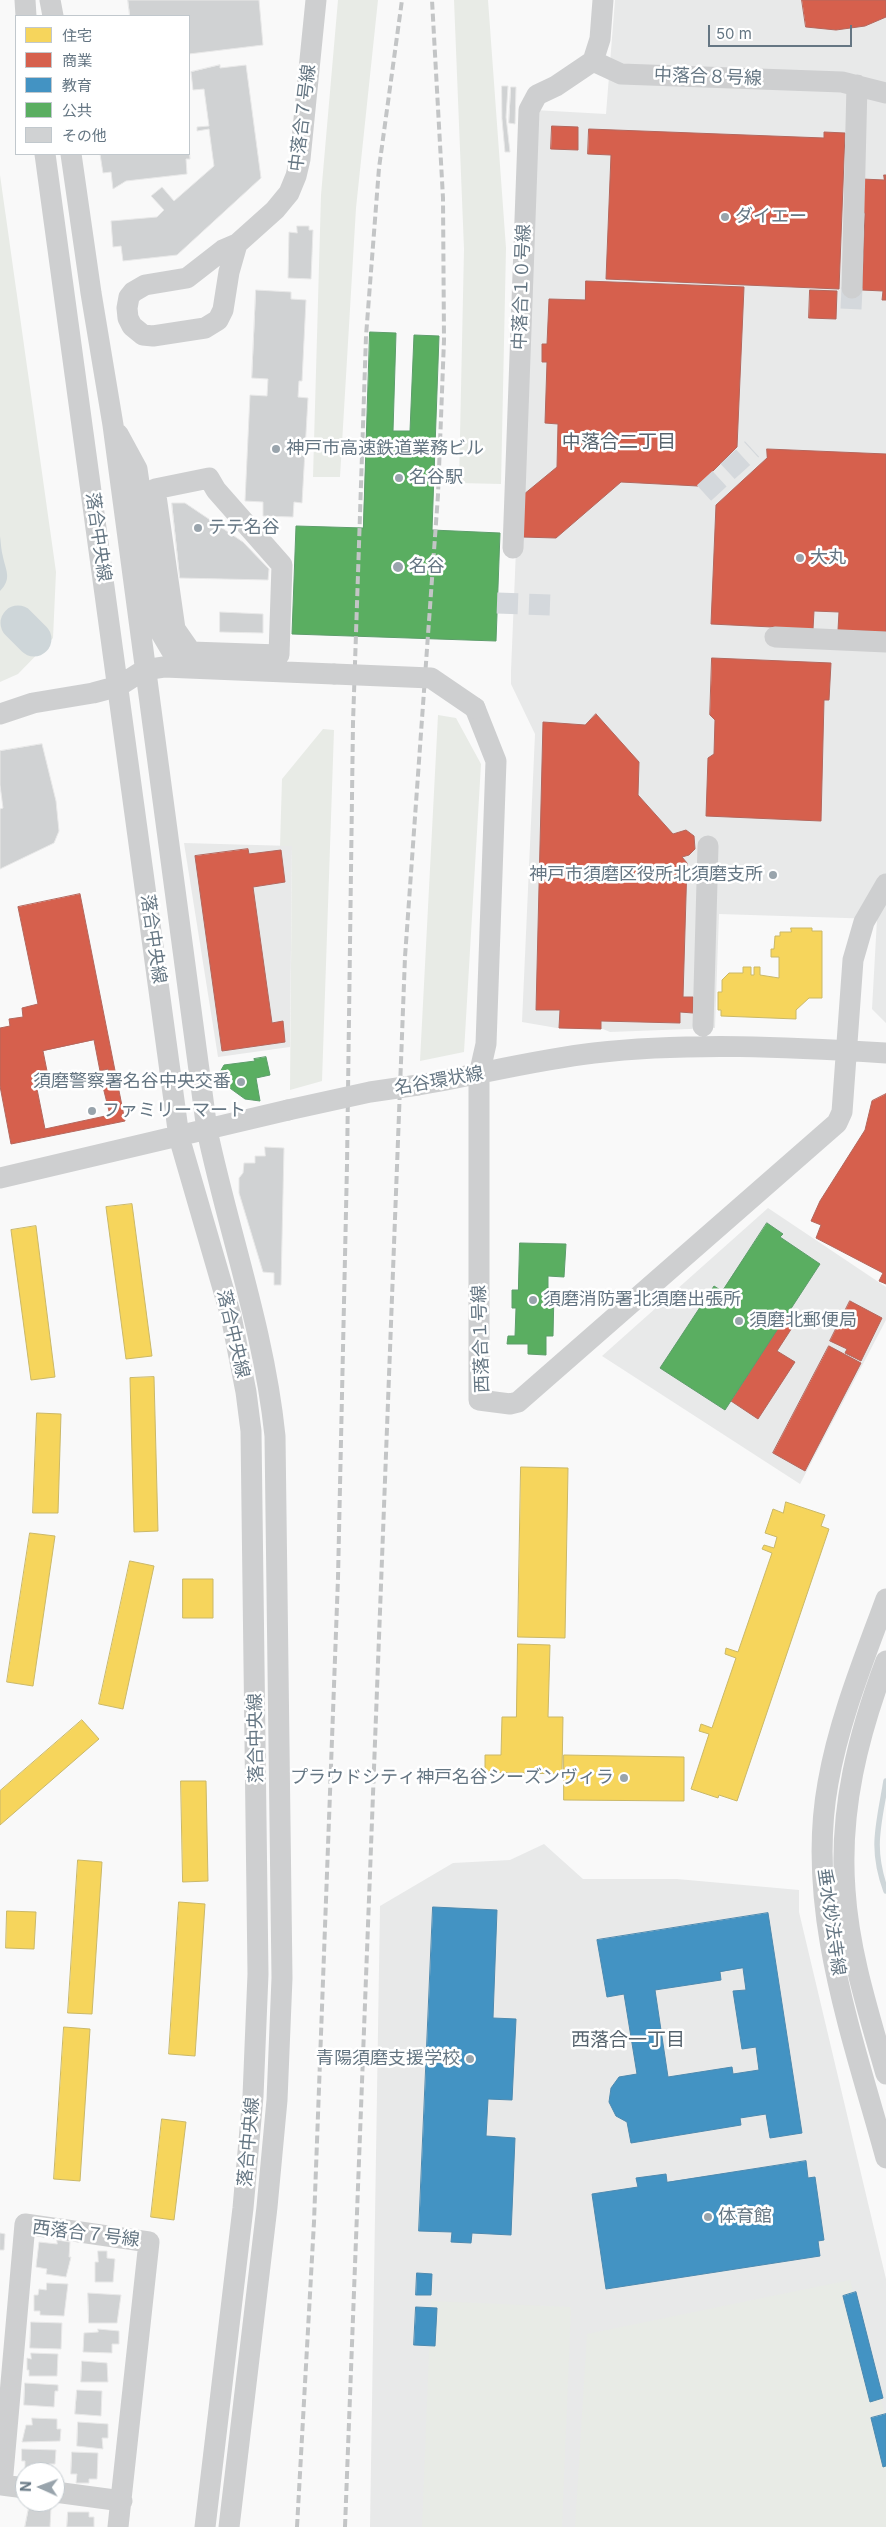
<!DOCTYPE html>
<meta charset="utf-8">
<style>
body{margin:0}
#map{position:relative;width:886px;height:2527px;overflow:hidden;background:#f9f9f9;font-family:Inter,"Noto Sans JP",sans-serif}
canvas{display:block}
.legend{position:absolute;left:15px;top:15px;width:175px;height:140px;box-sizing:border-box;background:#fff;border:1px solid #c1c8cd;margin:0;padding:6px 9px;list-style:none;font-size:15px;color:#657683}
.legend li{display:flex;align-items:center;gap:10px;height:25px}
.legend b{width:25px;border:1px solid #c1c8cd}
.north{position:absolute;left:15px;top:2462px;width:50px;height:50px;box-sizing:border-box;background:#fff;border:1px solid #c1c8cd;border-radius:50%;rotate:272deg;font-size:14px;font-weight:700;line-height:20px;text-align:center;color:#657683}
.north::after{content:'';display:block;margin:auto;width:18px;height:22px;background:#99a4ac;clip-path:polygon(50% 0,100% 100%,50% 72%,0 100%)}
.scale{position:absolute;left:708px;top:25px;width:144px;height:22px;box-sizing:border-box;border:2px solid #657683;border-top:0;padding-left:6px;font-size:15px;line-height:18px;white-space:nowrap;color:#657683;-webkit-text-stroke:4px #fff;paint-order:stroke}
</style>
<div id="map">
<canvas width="886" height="2527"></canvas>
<ul class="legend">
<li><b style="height:14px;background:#f6d55c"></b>住宅</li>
<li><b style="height:14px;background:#d6604d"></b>商業</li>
<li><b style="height:14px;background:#4393c3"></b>教育</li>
<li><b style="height:14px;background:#5aae61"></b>公共</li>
<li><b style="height:14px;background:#d0d2d3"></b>その他</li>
</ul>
<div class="north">N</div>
<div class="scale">50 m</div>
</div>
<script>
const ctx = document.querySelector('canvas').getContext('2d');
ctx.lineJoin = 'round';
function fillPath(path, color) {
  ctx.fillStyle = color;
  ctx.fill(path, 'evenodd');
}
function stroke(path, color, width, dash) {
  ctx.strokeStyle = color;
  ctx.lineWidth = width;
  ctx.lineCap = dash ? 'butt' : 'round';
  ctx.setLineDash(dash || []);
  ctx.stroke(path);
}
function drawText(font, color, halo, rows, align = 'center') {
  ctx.font = font + ' Inter,"Noto Sans JP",sans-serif';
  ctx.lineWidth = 5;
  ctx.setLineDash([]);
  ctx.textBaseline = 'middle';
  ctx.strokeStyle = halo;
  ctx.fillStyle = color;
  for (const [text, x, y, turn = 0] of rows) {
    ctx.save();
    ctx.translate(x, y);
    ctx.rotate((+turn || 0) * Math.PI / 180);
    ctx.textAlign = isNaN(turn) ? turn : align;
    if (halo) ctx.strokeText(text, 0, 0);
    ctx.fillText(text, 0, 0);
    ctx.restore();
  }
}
const built = new Path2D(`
 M615 0H886V1023L872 1009 877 919 719 914 715 1028 610 1032 603 1029 557 1028 522 1022 535 734 511 684V671L534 110 606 114Z
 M184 843 292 846 290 1047 218 1057Z
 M768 1208 886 1287V1320L800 1484 602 1356Z
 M544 1844 583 1879H677L799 1890V1912L886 2279V2527H370L380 1906 453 1863 510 1860Z`);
const green = new Path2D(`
 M338 0H378L356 208 340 477H313L321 195Z
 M454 0H488L506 248 501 484 459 483 464 249Z
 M0 175 56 572 53 638 18 674 0 682Z
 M438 715 456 718 481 764 464 1052 420 1061Z
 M323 729 334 730 322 1081 290 1090 292 846H280L282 779Z
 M850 2280 886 2419V2527H575L587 2334Z
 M431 2301 571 2307 562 2527H422Z`);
const water = new Path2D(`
 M0 536C1 543 1 550 3 557 6 571 12 579 0 591Z`);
const homes = new Path2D(`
 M791 928H812V931H822V998H809L796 1010V1019L721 1016V1010H718V992H722V980L729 973H743V967H751V975H754V967H760V975L779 978V957H771V949H774L775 936H780V932H791Z
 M132 1204 152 1356 126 1359 106 1207Z
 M36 1226 55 1377 31 1380 11 1230Z
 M154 1377 158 1531 134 1532 130 1378Z
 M37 1413 61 1414 58 1513H33Z
 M521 1467 568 1468 565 1638 518 1637Z
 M786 1502 825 1515 821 1526 829 1529 737 1801 719 1795 718 1798 691 1789 709 1734 699 1731 701 1724 712 1728 736 1658 725 1654 726 1648 738 1652 772 1553 762 1549 764 1545 774 1548 777 1537 765 1533 773 1509 783 1513Z
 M30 1533 55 1536 33 1686 7 1682Z
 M130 1561 154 1566 123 1709 99 1704Z
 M183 1579H213V1618H183Z
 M518 1644 550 1645 548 1717H563L562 1774 485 1772V1755H501L502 1717H516Z
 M82 1720 99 1739 0 1825V1791Z
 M564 1755 684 1757V1801L564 1800Z
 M181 1781H206L208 1881 183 1882Z
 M78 1860 102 1862 92 2014 68 2013Z
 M179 1902 205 1904 195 2056 169 2054Z
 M7 1911 36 1912 34 1949 6 1948Z
 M64 2027 90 2029 80 2181 54 2179Z
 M162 2119 186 2122 174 2220 151 2217Z`);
const shops = new Path2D(`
 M802 0H886V17L865 26 836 30 806 27Z
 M552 126 578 127V150L551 149Z
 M589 129 824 138V132L845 133 839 289 606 279 611 155 588 154Z
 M884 175H886V300H882L883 291 862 290 865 213 861 212 862 179 884 180Z
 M586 281 744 287 737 447 698 486 621 482 556 538 522 537 523 495 557 467 558 424 545 423 547 362H542V344H547L549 299 585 300Z
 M810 290 837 291 836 319 809 318Z
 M767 449 886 454V632L838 630 839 612 814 611 813 629 711 624 716 505 767 458Z
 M712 658 831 663 829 700H824L821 821 706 816 708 758 714 754 715 720 710 715Z
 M596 714 639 762 638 795 673 834 686 830 694 836 695 849 689 855 682 857 687 863 683 997H693V1013L680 1012V1023L601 1021V1029L559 1028 560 1010H536L543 722 585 725Z
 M248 849 249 854 281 850 285 882 253 887 272 1023 283 1021 285 1042 222 1051 195 856Z
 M80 894 125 1121 11 1144 0 1086V1028L10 1026 9 1019 23 1017 22 1008 38 1004 18 907Z
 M94 1040 100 1071 108 1069 112 1085 103 1087 110 1115 45 1129 34 1074 47 1071 43 1051Z
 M886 1094V1284L879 1281 883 1273 816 1238 821 1225 811 1221 820 1201 865 1130 872 1101Z
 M850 1301 882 1318 861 1361 845 1353 847 1349 830 1341Z
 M789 1311 799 1317 777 1351 795 1362 758 1419 731 1401Z
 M829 1346 861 1363 805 1471 773 1453Z`);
const schools = new Path2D(`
 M433 1907 497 1910 493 2018 516 2019 512 2100 488 2099 486 2136 515 2138 511 2235 472 2233 471 2243 451 2242 452 2232 419 2231Z
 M768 1913 802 2133 770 2138 766 2114 740 2118 741 2125 631 2143 627 2122 616 2116 609 2102 611 2088 619 2077 637 2074 624 1994 607 1997 597 1940ZM743 1968 746 1990 733 1991 742 2049 756 2047 759 2070 733 2074 732 2067 668 2077 655 1990 721 1980 720 1972Z
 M806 2161 808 2178 815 2177 824 2240 818 2241 820 2256 606 2289 592 2194 638 2187 636 2178 666 2174 667 2182Z
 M417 2273 432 2274 431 2295H416Z
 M856 2292 883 2398 870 2402 843 2296Z
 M416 2307 437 2308 435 2346 414 2345Z
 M886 2414V2466L883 2467 871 2418Z`);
const public = new Path2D(`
 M370 332 396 333 393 431H410L414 335 439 336 432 530 500 533 496 641 292 634 296 526 363 528Z
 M266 1057 270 1075 256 1078 260 1101 245 1099 227 1086 220 1072 224 1065 255 1061 254 1059Z
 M767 1223 783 1234 780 1237 820 1264 725 1410 660 1368 714 1286 722 1291Z
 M520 1243 566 1244 564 1277 548 1276V1291H554L553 1336H546V1355L528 1354V1344H507L508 1336H515L516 1308H512V1290H518Z`);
const stream = new Path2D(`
 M886 1781C879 1825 870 1847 886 1891`);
const river = new Path2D(`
 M18 623 34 639`);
const building = new Path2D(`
 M128 0H259L263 45 189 54V16H130Z
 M220 65V68L246 65 261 178 177 255 123 261 121 246 113 247 111 221 157 217 164 210 151 196 162 187 174 201 214 166 209 129 197 131V127L209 126 204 89 193 90 191 72Z
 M502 86H508L506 117 510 152H505L502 119Z
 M511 87H516L515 124 509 123Z
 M189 146 190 159H186L187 174 126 181 113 189 111 172 103 173 100 154H189Z
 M297 226H309V230H313L311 279 288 278 289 232 297 233Z
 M256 290 291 292V299L306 300 302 381H299L298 397 308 398 302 503 294 502 293 517 263 516V502L245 501 250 395 267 396 268 379 252 378Z
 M172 503H185L243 542 269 569 268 580 180 578Z
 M220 612 263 614V633L220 632Z
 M42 744 56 801 59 831 54 843 0 869V809L3 808 0 785V751Z
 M265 1147 284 1148 281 1285H274V1273L263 1272 239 1193V1178L243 1173 244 1163H255V1156H265Z
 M0 2233 5 2234 4 2250H0Z
 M57 2240 70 2242 69 2257H71L66 2277 46 2274 47 2269 36 2267 39 2242 57 2244Z
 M98 2251H107V2258L115 2259 113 2282H95V2262H98Z
 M47 2283 68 2284 64 2316 40 2315V2311H34V2295H38L39 2289 46 2290Z
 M88 2293 121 2295 117 2323H89Z
 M31 2322 62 2323 61 2349 30 2348Z
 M98 2329 119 2331V2344H112V2353L83 2352 84 2333 98 2332Z
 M31 2353 58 2354 57 2376H29V2370H27V2358L31 2359Z
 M82 2361 107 2363 108 2382H81Z
 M25 2383 58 2385V2391H55L54 2407 24 2405Z
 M77 2390 102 2391 101 2416 75 2414Z
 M32 2418 57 2419V2429H61L60 2441 22 2442 26 2425H32Z
 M78 2422 108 2424V2438H102L103 2449 77 2446Z
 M22 2449 56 2450 55 2464H49V2472H25V2477V2461H22Z
 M72 2452 98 2453 97 2479H89V2483H76L77 2474H71Z
 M29 2507 51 2508 50 2527H25Z
 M68 2512H89V2517H94V2527H67Z`);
const minorTunnel = new Path2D(`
 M851 309 852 288
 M704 493 752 449
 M497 603 553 605`);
const minor = new Path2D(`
 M25 0 26 16
 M50 0 53 16
 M593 61 621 74 842 82 886 93
 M593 61 600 39 603 0
 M45 154 179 1137 231 1316 246 1392 251 1431 258 1974 253 2096 243 2208 205 2527
 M71 154 91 293 113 425 207 1130C229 1234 264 1329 275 1436L282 1978 277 2100 267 2207 229 2527
 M237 244 229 272 223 310 218 320 205 328 153 336 143 335 132 326 128 318 127 308 129 297 133 292 145 285 187 278 223 250 237 244 275 210 289 193 296 176 300 159 316 0
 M852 288 857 85
 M118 434 137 469 161 633 171 650 189 668
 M209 478 216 490 282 565 279 655 191 652 175 629 155 489Z
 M513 548 529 110 537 95 556 86 593 61
 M775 637 886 642
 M475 708 496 761 486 1044 479 1075V1400L510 1404 518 1402 837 1123 842 1112 853 960 864 922 886 884
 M0 714 33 703 93 693 119 686 144 670 164 667 334 674
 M703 1026 708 846
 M418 1085C477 1075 534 1060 594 1053 690 1042 789 1047 886 1053
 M0 1178 288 1110
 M886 1599C864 1659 839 1720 828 1783 805 1909 853 2037 886 2158
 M886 1661C858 1735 839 1810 845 1890 849 1953 869 2014 886 2074
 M25 2488 2 2485 25 2224 149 2242 118 2527
 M55 2492 122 2501`);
const rail = new Path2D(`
 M297 2527 314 2222 338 1578 347 1165 353 723 366 336 379 168 402 0
 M345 2527 405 957 438 495 444 340 443 198 432 0`);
const minorBridge = new Path2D(`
 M334 674 431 678 475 708
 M288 1110 370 1092 418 1085`);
const markers = [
 [725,217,5,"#99a4ac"],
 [276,449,5,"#99a4ac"],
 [399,478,5,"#99a4ac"],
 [198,528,5,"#99a4ac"],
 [800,558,5,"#99a4ac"],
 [398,567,6,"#99a4ac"],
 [773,875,5,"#99a4ac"],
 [241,1082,5,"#99a4ac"],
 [92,1111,5,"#99a4ac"],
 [533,1300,5,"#99a4ac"],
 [739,1321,5,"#99a4ac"],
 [624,1778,5,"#99a4ac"],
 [470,2059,5,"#99a4ac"],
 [708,2217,5,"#99a4ac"]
];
const streetNames = [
 ["中落合８号線",708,77,2],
 ["中落合７号線",303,118,-83],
 ["中落合１０号線",522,287,-88],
 ["落合中央線",98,537,82],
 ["落合中央線",153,939,82],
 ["名谷環状線",439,1081,-10],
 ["落合中央線",233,1334,77],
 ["西落合１号線",481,1339,-92],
 ["落合中央線",256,1738,-91],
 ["垂水妙法寺線",831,1922,82],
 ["落合中央線",249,2142,-85],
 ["西落合７号線",86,2234,7]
];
const poiNames = [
 ["ダイエー",735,217],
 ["神戸市高速鉄道業務ビル",286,449],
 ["名谷駅",409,478],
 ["テテ名谷",208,528],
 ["大丸",810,558],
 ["名谷",409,567],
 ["神戸市須磨区役所北須磨支所",763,875,"right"],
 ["須磨警察署名谷中央交番",231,1082,"right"],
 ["ファミリーマート",102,1111],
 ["須磨消防署北須磨出張所",543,1300],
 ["須磨北郵便局",749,1321],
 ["プラウドシティ神戸名谷シーズンヴィラ",614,1778,"right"],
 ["青陽須磨支援学校",460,2059,"right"],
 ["体育館",718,2217]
];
const neighbourhoodNames = [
 ["中落合二丁目",619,442],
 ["西落合一丁目",628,2040]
];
fillPath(built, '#e8e9e9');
fillPath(green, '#e8ebe6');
fillPath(water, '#ced6d9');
fillPath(homes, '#f6d55c');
stroke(homes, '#cab868', 1);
fillPath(shops, '#d6604d');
stroke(shops, '#b4675d', 1);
fillPath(schools, '#4393c3');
stroke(schools, '#4d8ab0', 1);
fillPath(public, '#5aae61');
stroke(public, '#5d9d6b', 1);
stroke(stream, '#ced6d9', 5.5);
stroke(river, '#ced6d9', 35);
fillPath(building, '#d0d2d3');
stroke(building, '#e8e8e8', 1);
stroke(minorTunnel, '#d4d8dc', 21, [21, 11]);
stroke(minor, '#cecfd0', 21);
stroke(rail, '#c3c5c6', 4, [8, 4]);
stroke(minorBridge, '#cecfd0', 21);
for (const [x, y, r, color] of markers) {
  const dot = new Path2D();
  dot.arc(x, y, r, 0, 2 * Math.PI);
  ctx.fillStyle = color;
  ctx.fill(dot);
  stroke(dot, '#fff', 2);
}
drawText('18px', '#657683', '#fff', streetNames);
drawText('18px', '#657683', '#fff', poiNames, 'left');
drawText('19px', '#57646e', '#fff', neighbourhoodNames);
</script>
